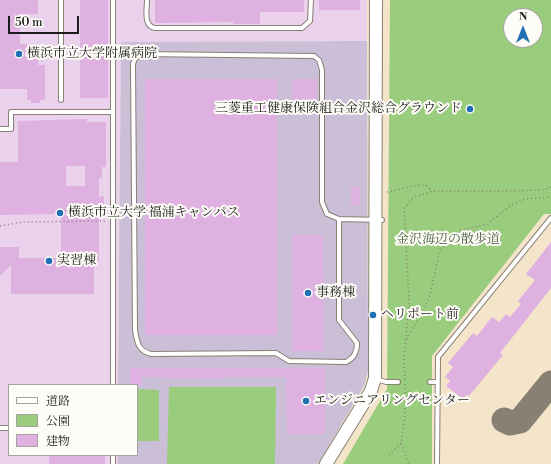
<!DOCTYPE html>
<meta charset="utf-8">
<style>
body{margin:0}
#map{position:relative;width:551px;height:464px;overflow:hidden;background:#f3e4ca;font-family:"Libre Bodoni","Noto Serif JP",serif}
canvas{display:block}
.legend{position:absolute;left:8px;top:384px;width:130px;height:72px;box-sizing:border-box;background:#fdfcf7;border:1px solid #a3a29f;margin:0;padding:5px 7px;list-style:none;font-size:12px;color:#1c1c1c}
.legend li{display:flex;align-items:center;gap:8px;height:20px}
.legend b{width:20px;border:1px solid #a3a29f}
.north{position:absolute;left:503px;top:8px;width:40px;height:40px;box-sizing:border-box;background:#fdfcf7;border:1px solid #a3a29f;border-radius:50%;rotate:0deg;font-size:11px;font-weight:700;line-height:16px;text-align:center;color:#1c1c1c}
.north::after{content:'';display:block;margin:auto;width:14px;height:18px;background:#1f6fb2;clip-path:polygon(50% 0,100% 100%,50% 72%,0 100%)}
.scale{position:absolute;left:8px;top:16px;width:71px;height:18px;box-sizing:border-box;border:2px solid #1c1c1c;border-top:0;padding-left:5px;font-size:12px;line-height:14px;white-space:nowrap;color:#1c1c1c;-webkit-text-stroke:3px #fdfcf7;paint-order:stroke}
</style>
<div id="map">
<canvas width="551" height="464"></canvas>
<ul class="legend">
<li><b style="height:5px;background:#fff"></b>道路</li>
<li><b style="height:11px;background:#99cc7c"></b>公園</li>
<li><b style="height:11px;background:#deb1e1"></b>建物</li>
</ul>
<div class="north">N</div>
<div class="scale">50 m</div>
</div>
<script>
const ctx = document.querySelector('canvas').getContext('2d');
ctx.lineJoin = 'round';
function fillPath(path, color) {
  ctx.fillStyle = color;
  ctx.fill(path, 'evenodd');
}
function stroke(path, color, width, dash) {
  ctx.strokeStyle = color;
  ctx.lineWidth = width;
  ctx.lineCap = dash ? 'butt' : 'round';
  ctx.setLineDash(dash || []);
  ctx.stroke(path);
}
function drawText(font, color, halo, rows, align = 'center') {
  ctx.font = font + ' "Libre Bodoni","Noto Serif JP",serif';
  ctx.lineWidth = 4;
  ctx.setLineDash([]);
  ctx.textBaseline = 'middle';
  ctx.strokeStyle = halo;
  ctx.fillStyle = color;
  for (const [text, x, y, turn = 0] of rows) {
    ctx.save();
    ctx.translate(x, y);
    ctx.rotate((+turn || 0) * Math.PI / 180);
    ctx.textAlign = isNaN(turn) ? turn : align;
    if (halo) ctx.strokeText(text, 0, 0);
    ctx.fillText(text, 0, 0);
    ctx.restore();
  }
}
const built = new Path2D(`
 M0 0H367V41L121 42 118 385H9V455H118V464H0Z`);
const industrial = new Path2D(`
 M367 41 368 372 364 386 318 464H118V455H137V385H118L121 42Z`);
const green = new Path2D(`
 M390 0H551V214H544L432 356V464H343L387 389ZM511 16H535V40H511Z
 M169 387H276L275 464H167Z
 M137 389 159 390V441H137Z`);
const taxiway = new Path2D(`
 M504 420 510 423 520 421 551 383`);
const building = new Path2D(`
 M0 0H38V14H20V44H38V65H45V100H40V103H31V100H27V89H0Z
 M80 0H108V98H80Z
 M155 0H304V12H260V24H233V22L155 23Z
 M319 0H360V10H319Z
 M145 79H277V335H145Z
 M292 79H317L316 114H292Z
 M87 119V122H106V167H102V178H99V197L104 196V204H99V261H94V294H11V265L0 276V247H19V258H61V214L0 215V162H18V121ZM66 166H85V186H66Z
 M351 187H360V205H351Z
 M292 235H323L324 351H292Z
 M551 242V288L500 353 503 355 469 396 466 395 463 399 446 386 450 381 445 377 453 367 448 363 473 333 477 336 492 317 499 322 506 314 510 317 521 304 518 301 535 280 526 274Z
 M130 368H325V434H287L286 377H223V379L142 377V385H130Z
 M49 455H105V464H49Z`);
const path = new Path2D(`
 M387 192 418 185 427 186 432 191
 M0 226 23 222 107 221
 M407 339 429 299 440 250 450 238 461 230 488 224 511 205 525 199 551 197
 M405 380 404 362 409 301 404 209 413 198 432 191H503L544 190 551 187
 M405 384V416L401 443 409 464
 M389 455 401 443`);
const lane = new Path2D(`
 M61 0V100
 M113 0V112
 M147 0C147 10 143 26 155 28H302L310 21 311 0
 M0 129H11V112H113V385
 M339 219 327 214 322 202V70L319 60 314 56 141 54 135 58 133 64 135 330C137 342 138 351 151 354L276 353 289 361 346 362C355 358 357 351 357 343L339 320V219L382 220
 M376 379 386 382H398
 M430 382H437
 M0 428H9
 M113 455V464
 M437 464 438 357 551 218`);
const secondary = new Path2D(`
 M326 464 371 391 375 378 376 0`);
const markers = [
 [19,54,4,"#1f6fb2"],
 [470,109,4,"#1f6fb2"],
 [60,213,4,"#1f6fb2"],
 [49,261,4,"#1f6fb2"],
 [308,293,4,"#1f6fb2"],
 [373,315,4,"#1f6fb2"],
 [306,401,4,"#1f6fb2"]
];
const poiNames = [
 ["横浜市立大学附属病院",27,54],
 ["三菱重工健康保険組合金沢総合グラウンド",462,109,"right"],
 ["横浜市立大学 福浦キャンパス",68,213],
 ["実習棟",57,261],
 ["事務棟",316,293],
 ["ヘリポート前",381,315],
 ["エンジニアリングセンター",314,401]
];
const parkNames = [
 ["金沢海辺の散歩道",448,240]
];
fillPath(built, '#ead1ec');
fillPath(industrial, '#cabfd6');
fillPath(green, '#99cc7c');
stroke(taxiway, '#888073', 25);
fillPath(building, '#deb1e1');
stroke(lane, '#888073', 6);
stroke(secondary, '#888073', 14);
stroke(path, '#888073', 1.5, [1, 3]);
stroke(lane, '#fff', 4);
stroke(secondary, '#fff', 12);
for (const [x, y, r, color] of markers) {
  const dot = new Path2D();
  dot.arc(x, y, r, 0, 2 * Math.PI);
  ctx.fillStyle = color;
  ctx.fill(dot);
  stroke(dot, '#fdfcf7', 1.5);
}
drawText('13px', '#1c1c1c', '#fdfcf7', poiNames, 'left');
drawText('13px', '#485a3e', '#fdfcf7', parkNames);
</script>
